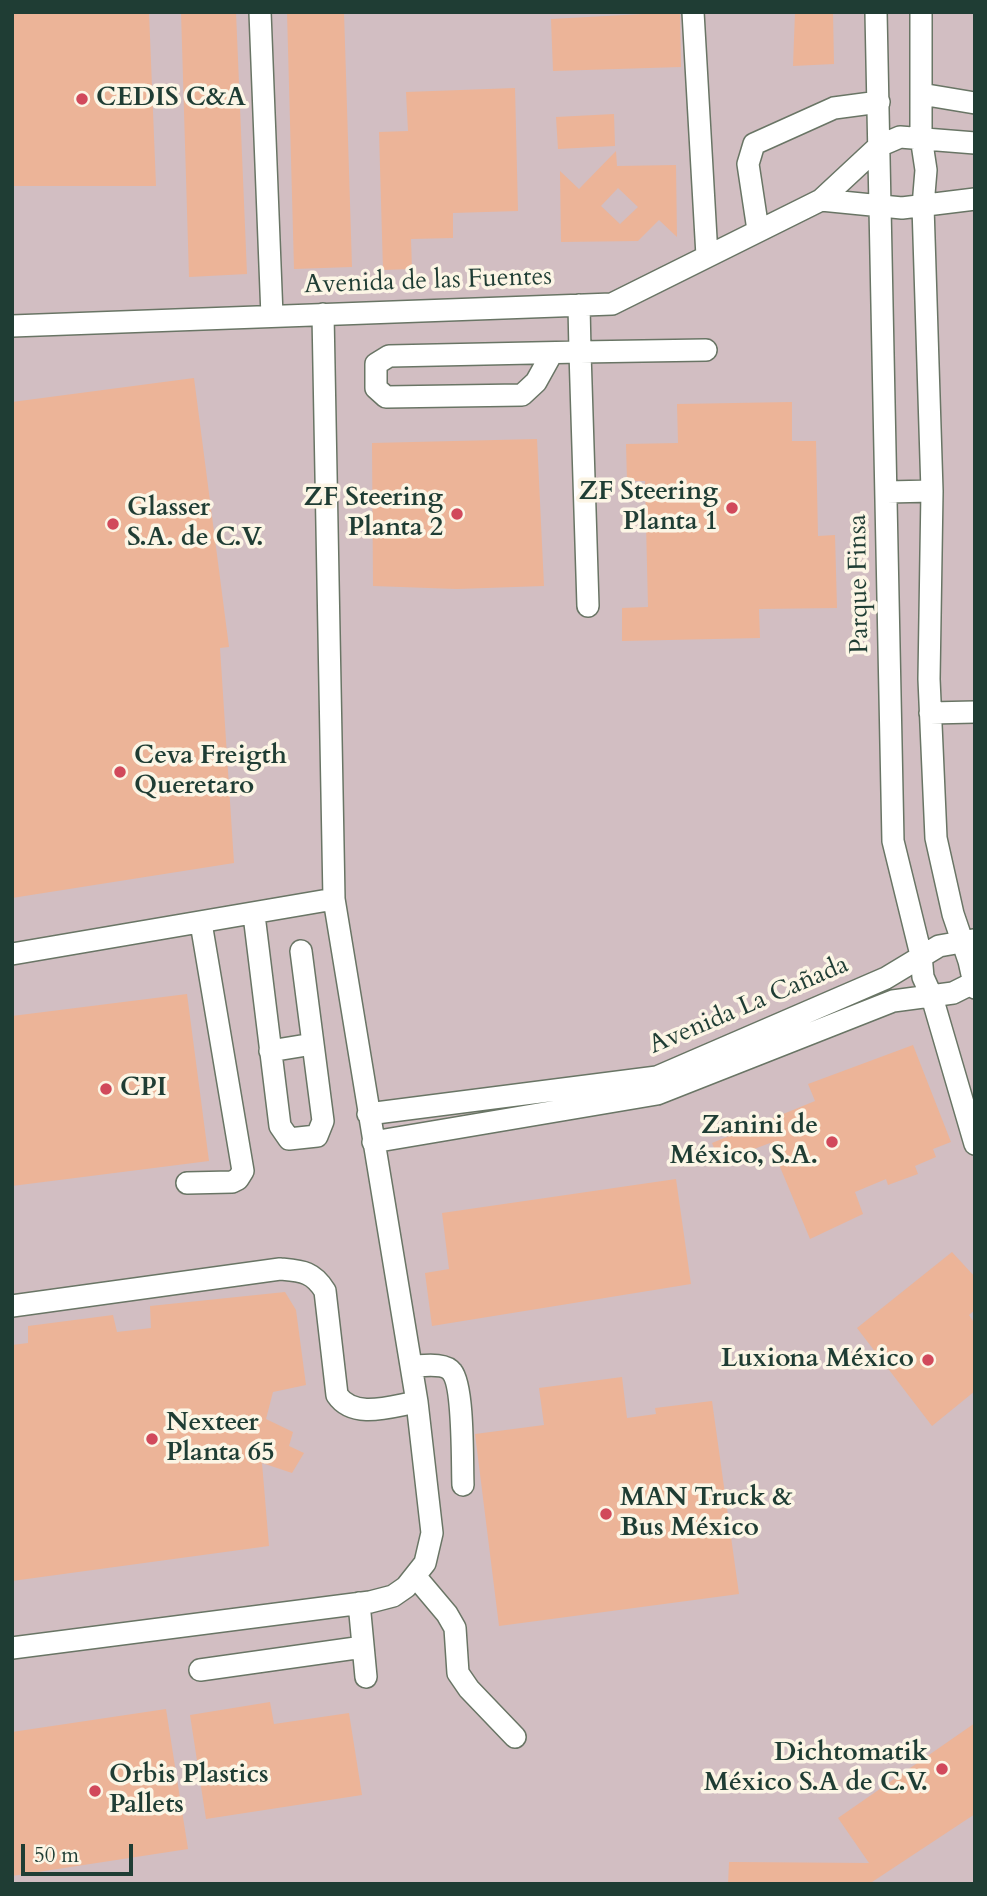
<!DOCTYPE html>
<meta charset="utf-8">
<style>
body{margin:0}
#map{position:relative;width:987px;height:1896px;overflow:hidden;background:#f3dec0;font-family:Cardo,serif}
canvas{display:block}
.frame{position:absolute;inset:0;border:14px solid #1f3d34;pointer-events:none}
.scale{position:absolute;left:21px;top:1844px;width:112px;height:32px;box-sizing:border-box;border:4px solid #1f3d34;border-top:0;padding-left:9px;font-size:21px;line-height:24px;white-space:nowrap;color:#1f3d34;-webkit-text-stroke:5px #fcf5e5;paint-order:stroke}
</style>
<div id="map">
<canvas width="987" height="1896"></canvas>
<div class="frame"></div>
<div class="scale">50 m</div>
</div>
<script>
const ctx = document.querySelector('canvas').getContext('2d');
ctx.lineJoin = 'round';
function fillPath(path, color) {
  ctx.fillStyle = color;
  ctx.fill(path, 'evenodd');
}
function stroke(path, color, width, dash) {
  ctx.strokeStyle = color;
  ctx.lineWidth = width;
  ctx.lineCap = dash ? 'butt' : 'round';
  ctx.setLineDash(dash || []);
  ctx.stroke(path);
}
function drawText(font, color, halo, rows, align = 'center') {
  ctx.font = font + ' Cardo,serif';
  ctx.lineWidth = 7;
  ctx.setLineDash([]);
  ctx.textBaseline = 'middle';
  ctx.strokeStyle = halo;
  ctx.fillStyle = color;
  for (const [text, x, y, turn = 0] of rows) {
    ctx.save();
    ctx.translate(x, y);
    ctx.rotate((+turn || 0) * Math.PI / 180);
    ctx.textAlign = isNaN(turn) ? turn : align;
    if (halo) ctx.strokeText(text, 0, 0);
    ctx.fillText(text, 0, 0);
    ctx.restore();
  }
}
const industrial = new Path2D(`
 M12 12H975V1884H12Z`);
const building = new Path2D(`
 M12 12H149L156 186H12Z
 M181 12H236L247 274 189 277Z
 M287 12H344L352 267 294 269Z
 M680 12 681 67 553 71 551 19Z
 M795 12H833L834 64 793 66Z
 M515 88 518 211 453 213V238L411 239 412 269 383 270 379 132 408 131 406 92Z
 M614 114 615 146 558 149 556 117Z
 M616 151 617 166 676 165 677 237 659 220 638 241 561 242 560 171 579 189ZM618 188 638 207 620 224 601 206Z
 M194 378 229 647 220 648 234 863 12 898V402Z
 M792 402V441H816L818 536 835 535 837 608 759 609 760 638 622 641V608L648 607 645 481H627L626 444 678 443 677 404Z
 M537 439 544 586 457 589 373 586 372 443Z
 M187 994 209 1161 12 1186V1016Z
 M913 1045 951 1142 933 1149 936 1157 915 1166 918 1174 888 1185 886 1179 855 1192 863 1214 810 1239 770 1143 720 1162 712 1143 815 1101 808 1084Z
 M676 1179 691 1284 432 1326 425 1273 449 1269 442 1213Z
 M952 1252 975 1277V1310L969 1315 975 1324V1391L932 1426 857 1328Z
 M285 1292 296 1310 306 1385 273 1392 266 1419 293 1432 289 1446 304 1453 292 1473 262 1463 269 1546 12 1581V1345L28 1343V1326L113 1315 117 1332 151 1328 150 1306Z
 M622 1377 627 1418 656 1414 655 1408 712 1401 739 1594 499 1626 475 1434 544 1425 539 1388Z
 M270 1702 274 1724 349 1713 362 1795 206 1819 190 1715Z
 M166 1709 188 1849 12 1876V1732Z
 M975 1723V1814L869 1884H728L729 1862 869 1863 838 1818Z`);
const minor = new Path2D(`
 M260 12 272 316
 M693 12 707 256
 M876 12 893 841 921 955 923 977 932 997 975 1144
 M921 12V137L926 170 923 206 932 491 929 679 936 838 953 914 969 961 975 988
 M921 94 975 103
 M821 200 902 208 975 199
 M758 230 748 164 754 144 834 108 879 102
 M12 326 612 304 821 200 879 146 900 137 975 143
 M551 355 536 382 522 395 386 397 376 388V364L389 356 580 352 579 305
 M887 492 932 491
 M588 606 580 352 706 350
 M930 713 975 712
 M254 915 280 1126 289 1139 317 1136 323 1121 301 951
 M12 954 334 899
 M270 1051 313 1044
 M368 1114 657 1077 886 978 939 946 973 940
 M373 1142 657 1094 893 1001 953 993 975 982
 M187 1183 232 1182 238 1179 243 1171 201 923
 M12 1306 280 1269C301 1271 313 1271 325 1291L337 1395C354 1420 392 1406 417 1402
 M411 1366C422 1366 445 1362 452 1372 464 1387 462 1463 463 1485
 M415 1576 447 1614 455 1628 458 1673 469 1689 515 1737
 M359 1603 366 1677
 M12 1648 370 1602 393 1596 406 1587 425 1563 432 1533 417 1402 334 899 323 314
 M200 1670 363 1647`);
const markers = [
 [82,99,7,"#d1495b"],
 [732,508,7,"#d1495b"],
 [457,514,7,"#d1495b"],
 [113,524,7,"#d1495b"],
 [120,772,7,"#d1495b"],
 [106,1089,7,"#d1495b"],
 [832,1142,7,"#d1495b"],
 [928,1360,7,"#d1495b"],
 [152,1439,7,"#d1495b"],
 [606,1514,7,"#d1495b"],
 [942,1769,7,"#d1495b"],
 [95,1791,7,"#d1495b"]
];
const poiNames = [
 ["CEDIS C&A",96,99],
 ["ZF Steering",718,493,"right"],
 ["Planta 1",718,523,"right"],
 ["ZF Steering",443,499,"right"],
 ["Planta 2",443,529,"right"],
 ["Glasser",127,509],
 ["S.A. de C.V.",127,539],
 ["Ceva Freigth",134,757],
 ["Queretaro",134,787],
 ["CPI",120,1089],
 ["Zanini de",818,1127,"right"],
 ["México, S.A.",818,1157,"right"],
 ["Luxiona México",914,1360,"right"],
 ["Nexteer",166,1424],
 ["Planta 65",166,1454],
 ["MAN Truck &",620,1499],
 ["Bus México",620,1529],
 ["Dichtomatik",928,1754,"right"],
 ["México S.A de C.V.",928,1784,"right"],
 ["Orbis Plastics",109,1776],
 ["Pallets",109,1806]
];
const streetNames = [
 ["Avenida de las Fuentes",428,282,-2],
 ["Parque Finsa",860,584,-91],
 ["Avenida La Cañada",749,1006,-23]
];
fillPath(industrial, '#d2bec2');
fillPath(building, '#ecb498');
stroke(minor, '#697565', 24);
stroke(minor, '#fff', 21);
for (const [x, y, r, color] of markers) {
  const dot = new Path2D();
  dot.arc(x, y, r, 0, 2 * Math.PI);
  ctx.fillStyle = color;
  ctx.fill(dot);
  stroke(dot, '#fcf5e5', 2.5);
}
drawText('bold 26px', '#1f3d34', '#fcf5e5', poiNames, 'left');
drawText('26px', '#1f3d34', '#fcf5e5', streetNames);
</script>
